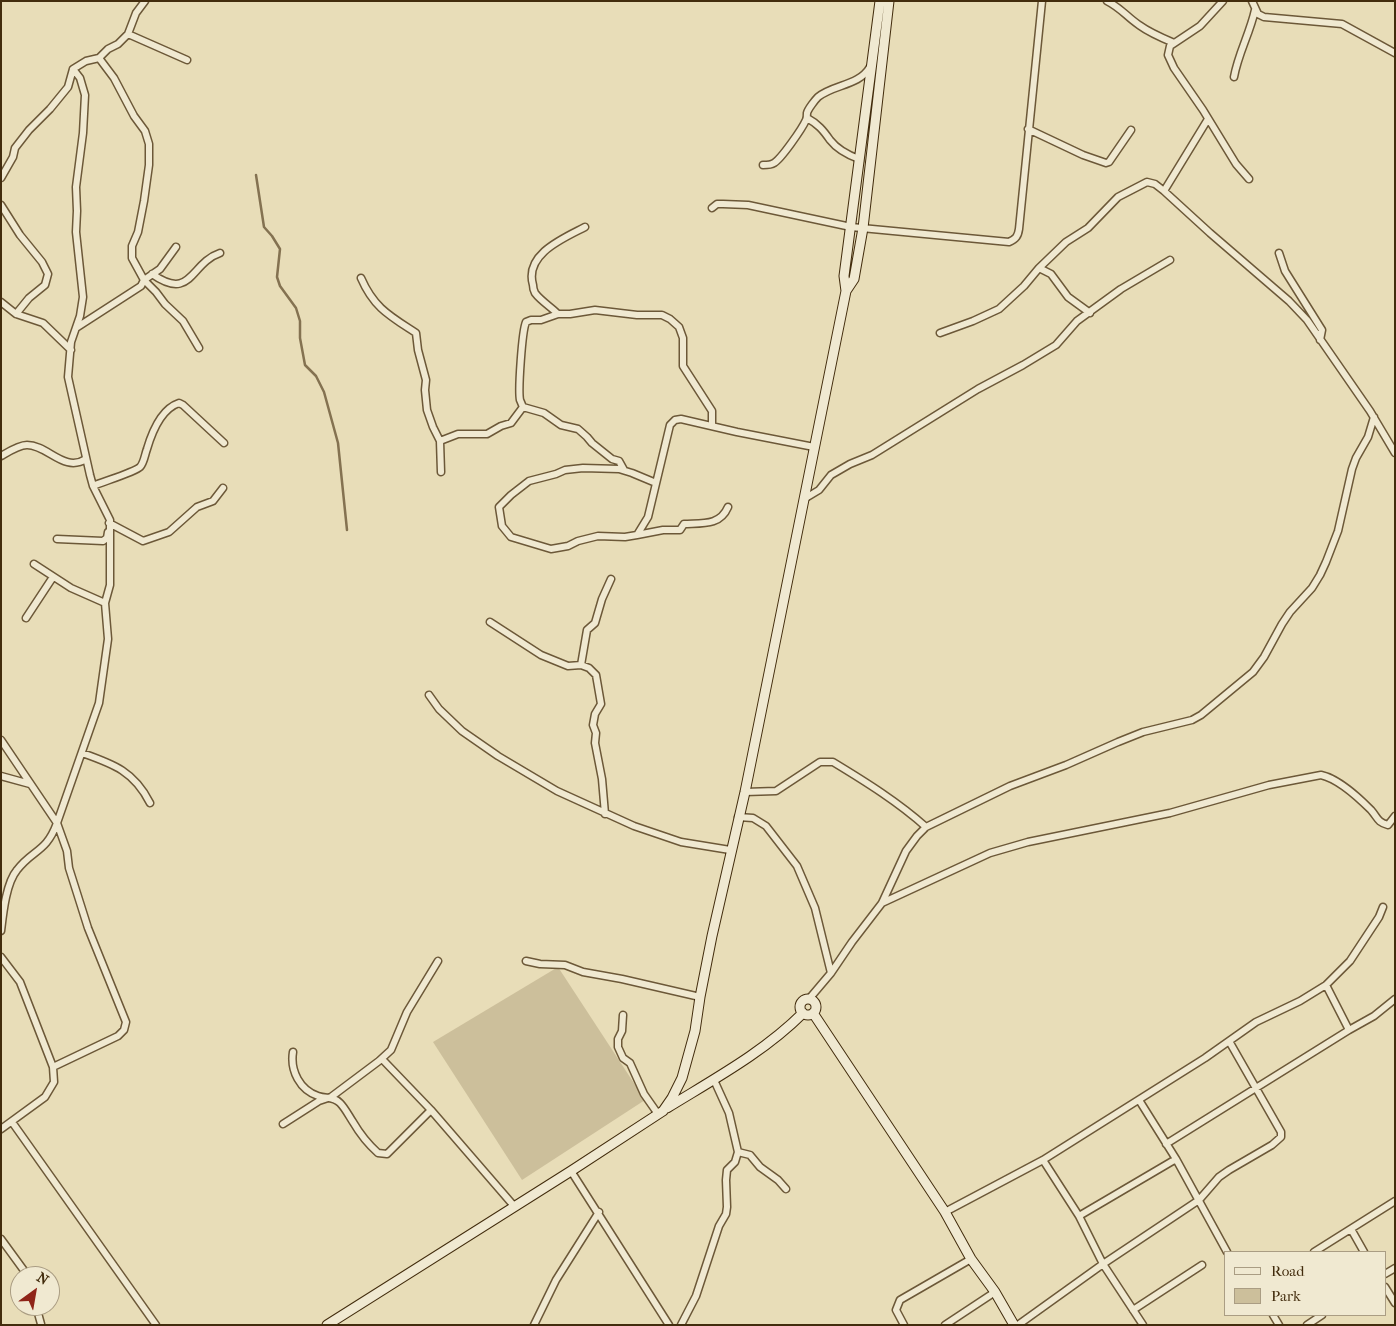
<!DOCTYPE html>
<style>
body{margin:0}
#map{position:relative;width:1396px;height:1326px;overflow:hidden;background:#e8ddb8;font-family:"IM FELL French Canon",serif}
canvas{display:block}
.frame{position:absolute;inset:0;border:2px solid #422c0d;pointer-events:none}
.legend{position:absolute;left:1224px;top:1251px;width:162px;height:65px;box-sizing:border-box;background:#f0e9d1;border:1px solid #aa9d83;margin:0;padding:6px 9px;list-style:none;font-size:15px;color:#422c0d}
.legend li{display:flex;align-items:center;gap:10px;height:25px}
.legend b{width:25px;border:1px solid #aa9d83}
.north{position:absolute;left:10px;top:1266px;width:50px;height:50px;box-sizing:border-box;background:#f0e9d1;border:1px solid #aa9d83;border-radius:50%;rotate:32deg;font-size:14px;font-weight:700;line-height:20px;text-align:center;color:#422c0d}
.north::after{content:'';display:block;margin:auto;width:18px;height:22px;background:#8f2418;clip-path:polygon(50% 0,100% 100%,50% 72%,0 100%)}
</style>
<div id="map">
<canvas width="1396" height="1326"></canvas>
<div class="frame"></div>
<ul class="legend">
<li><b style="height:6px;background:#f0e9d1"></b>Road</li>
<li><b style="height:14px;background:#ccbf9b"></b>Park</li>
</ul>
<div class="north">N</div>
</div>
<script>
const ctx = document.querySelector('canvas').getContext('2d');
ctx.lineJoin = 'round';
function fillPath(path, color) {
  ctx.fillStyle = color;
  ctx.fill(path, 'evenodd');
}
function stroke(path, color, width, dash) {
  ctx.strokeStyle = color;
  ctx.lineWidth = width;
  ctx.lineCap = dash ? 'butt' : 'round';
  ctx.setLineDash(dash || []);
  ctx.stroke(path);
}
const green = new Path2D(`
 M558 967 645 1100 522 1180 433 1042Z`);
const stream = new Path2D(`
 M256 175 264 227 272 236 280 249 277 277 280 286 296 308 300 321V338L305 365 316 376 324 392 338 443 347 530`);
const street = new Path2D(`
 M1107 1C1121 8 1127 17 1139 25 1150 33 1162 38 1174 43
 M1223 1 1200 26 1170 46 1168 55 1174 68 1203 110 1236 164 1249 179
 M1252 1 1258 14 1264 17 1342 24 1395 53
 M128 34 187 60
 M99 58 114 78 134 116 145 131 149 144V165L144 201 138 232 132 246V258L144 280 156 292 165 304 183 321 199 348
 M1234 77C1238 54 1250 33 1255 10
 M807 118C818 124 823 130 830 140 837 149 848 155 859 159L860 161
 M1028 129 1083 155 1106 163 1109 162 1131 130
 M763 165C766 165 771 165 774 163 781 159 802 129 806 120 807 118 807 115 807 113 808 109 815 100 818 97 834 84 859 86 870 67
 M1 178 13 157 15 148 29 130 50 109 68 87 73 69 86 61 99 58 108 49 118 44 128 34 136 13 145 1
 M1164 191 1208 119
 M1 205 20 235 42 262 48 274 45 285 29 298 16 314
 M712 208 717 204H723L748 205 851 227 1009 242C1016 239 1018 236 1019 229L1042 1
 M1279 253 1285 271 1322 330 1320 340
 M1039 268 1051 274 1068 297 1090 313
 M152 274C192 302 190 263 220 253
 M361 278C374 308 390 316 416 333L418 350 426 380 425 390 427 410 433 427 440 441 441 472
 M1 302 16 314 43 323 71 350
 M558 314C551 307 541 301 535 293 534 291 533 287 533 285 524 254 564 238 585 227
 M76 328 141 286 144 280 160 269 176 247
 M940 333 973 321 999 309 1024 286 1039 268 1066 242 1088 228 1118 197 1147 182 1155 184 1164 191 1210 233 1289 301 1307 320 1370 411 1395 453
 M440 441 458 434H487L501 426 511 423 523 407
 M1 456C8 452 19 445 27 445 48 445 64 473 86 459
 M624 470 619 461 612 459 592 443 587 437 578 429 561 425 544 413 523 407C522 405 521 402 520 400 518 390 522 331 526 322L531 320H541L558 314H570L595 310 637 315H662L670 319 679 327 683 338V366L712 411V426
 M656 483 632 473 619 469 583 468 565 470 556 474 529 481 511 495 499 507 502 526 511 537 551 549 568 546 578 541 598 536 625 537 637 535 648 517 670 425 675 420 681 419 737 432 814 447
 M93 486C102 482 135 472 140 467 144 463 145 454 147 449 152 432 161 409 179 403L183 405 224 443
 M804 499 819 490 831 475 850 464 872 455 978 389 1023 365 1056 345 1077 321 1121 289 1170 260
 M109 523 143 541 169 532 197 507 213 501 223 488
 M637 535 663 530H680L684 524C702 523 720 526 728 507
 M57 539 103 541 107 538 108 532
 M34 564 71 588 105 603
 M26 618 53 577
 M490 622 541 655 568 666 581 665 589 668 596 675 601 704 595 714 593 725 596 733 595 743 602 779 605 814
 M581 665 587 630 595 623 602 599 611 579
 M429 695 439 709 462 731 498 756 557 791 634 826 681 842 730 850
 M1 740 57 823 67 851 69 868 88 928 126 1022 124 1030 118 1036 53 1067
 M82 753C113 764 134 771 150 803
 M1 776 30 784
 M745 792 776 791 820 762H833C866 782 898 802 926 827
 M738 817 753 818 766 826 797 866 815 908 831 973
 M882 903 990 853 1028 842 1170 813 1269 785 1321 775C1339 779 1358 797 1371 810 1378 818 1377 822 1388 825L1395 816
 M1 931C3 914 6 883 17 870 33 849 46 853 57 823L99 703 108 639 105 603 110 585V520L93 486 90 475 68 377 71 342 80 316 83 297 76 232 77 211 76 187 83 133 85 95 80 78 73 69
 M1 957 20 982 53 1067 54 1082 45 1097 1 1129
 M526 961 540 964 565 965 583 972 622 979 700 997
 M809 999 831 973 852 942 882 903 906 851 917 836 926 827 1010 786 1066 765 1118 742 1143 732 1192 720 1201 715 1253 672 1264 657 1282 624 1290 612 1312 588 1320 575 1326 562 1338 531 1352 469 1356 458 1368 437 1374 417
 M623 1015 622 1031 618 1039V1047L623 1058 630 1063 644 1094 658 1114
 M1349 1030 1374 1016 1395 999
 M293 1052C290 1071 300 1090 318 1096 327 1099 333 1096 340 1103 345 1108 349 1116 353 1122 360 1134 368 1144 378 1153L387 1154 431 1110
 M382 1059 431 1110 514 1206
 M1139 1100 1176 1159 1227 1252
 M12 1122 156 1325
 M283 1124 319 1101 331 1097 379 1061 391 1050 407 1012 438 961
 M1166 1144 1349 1030 1326 985
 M738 1152 750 1155 760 1167 778 1180 786 1189
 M1043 1160 1079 1216 1103 1264 1143 1325
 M571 1171 669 1325
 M945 1212 1043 1160 1205 1058 1256 1022 1300 1001 1326 985 1350 961 1379 917 1383 907
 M1079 1216 1176 1159
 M1351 1229 1364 1252
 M1 1239 28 1276
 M1314 1252 1395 1201
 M1385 1274 1395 1268
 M1385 1287 1395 1303
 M36 1306 41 1324
 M1133 1310 1202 1265
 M1273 1315 1279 1325
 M534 1325 556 1280 599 1212
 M681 1325 696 1296 719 1226 726 1214 727 1207 726 1180 727 1170 735 1162 738 1152 729 1113 714 1080
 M904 1325 896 1310 900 1300 971 1259
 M945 1325 995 1292
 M1018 1325 1103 1264 1199 1200 1219 1177 1229 1170 1272 1145 1281 1137V1132L1229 1041
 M1307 1325 1322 1315`);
const secondary = new Path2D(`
 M846 291 854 279 863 228 889 1
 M800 1007a8 8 0 1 1 16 0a8 8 0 1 1-16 0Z
 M813 1013 945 1212 971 1259 995 1292 1014 1325
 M667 1108C714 1079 764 1052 803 1013
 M327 1325 571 1171 663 1111 672 1098 682 1078 695 1031 700 997 712 936 745 792 846 291 844 276 880 1`);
fillPath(green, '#ccbf9b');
stroke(stream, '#847251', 2.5);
stroke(street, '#6c5838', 9);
stroke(secondary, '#422c0d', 11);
stroke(street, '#f0e9d1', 6);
stroke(secondary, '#f0e9d1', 9);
</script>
